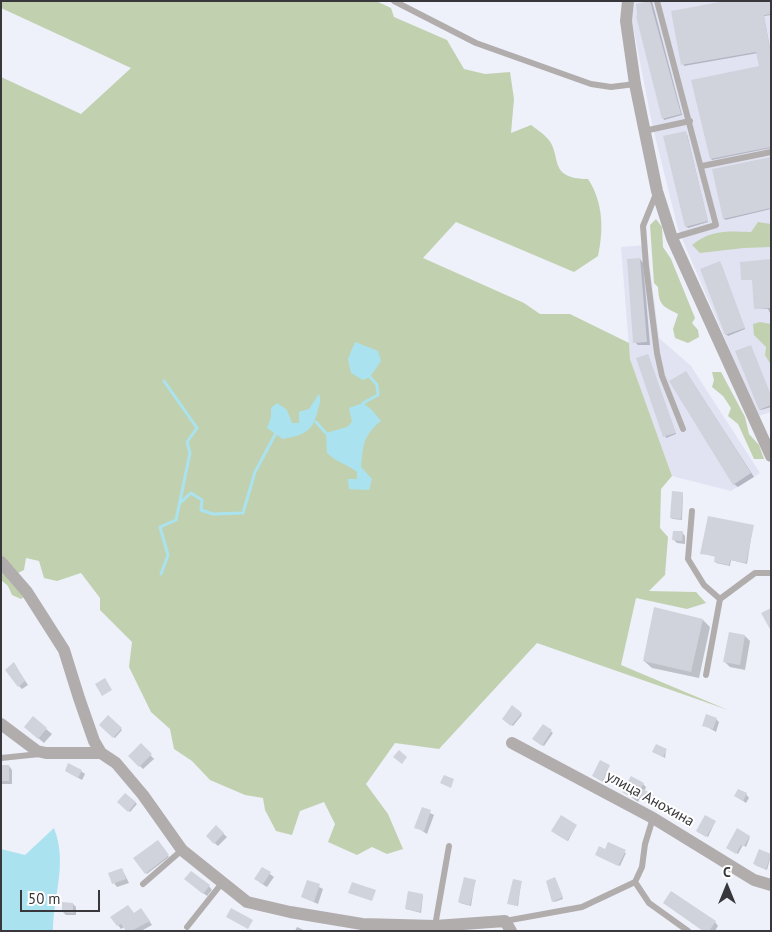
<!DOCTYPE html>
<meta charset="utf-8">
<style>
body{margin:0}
#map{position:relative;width:772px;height:932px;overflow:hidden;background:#eef0fa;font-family:"PT Sans",sans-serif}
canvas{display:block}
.frame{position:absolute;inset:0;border:2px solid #38383c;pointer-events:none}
.north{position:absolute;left:702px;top:862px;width:50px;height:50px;-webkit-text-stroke:4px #fff;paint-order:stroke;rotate:0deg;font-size:14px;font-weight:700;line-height:20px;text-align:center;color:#38383c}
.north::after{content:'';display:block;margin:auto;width:18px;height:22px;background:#38383c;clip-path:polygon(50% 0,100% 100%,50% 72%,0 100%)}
.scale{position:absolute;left:20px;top:890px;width:80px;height:22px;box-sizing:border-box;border:2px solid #38383c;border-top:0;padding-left:6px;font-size:15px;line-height:18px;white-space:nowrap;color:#38383c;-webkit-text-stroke:4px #fff;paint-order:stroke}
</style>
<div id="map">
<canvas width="772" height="932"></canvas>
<div class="frame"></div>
<div class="north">С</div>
<div class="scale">50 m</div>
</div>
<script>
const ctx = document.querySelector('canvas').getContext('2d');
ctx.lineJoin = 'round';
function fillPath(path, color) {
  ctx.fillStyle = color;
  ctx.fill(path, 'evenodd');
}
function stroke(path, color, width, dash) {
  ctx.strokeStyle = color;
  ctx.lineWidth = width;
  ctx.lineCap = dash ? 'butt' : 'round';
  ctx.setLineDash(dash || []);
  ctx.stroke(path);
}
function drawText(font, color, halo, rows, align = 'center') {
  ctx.font = font + ' "PT Sans",sans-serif';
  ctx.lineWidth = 4;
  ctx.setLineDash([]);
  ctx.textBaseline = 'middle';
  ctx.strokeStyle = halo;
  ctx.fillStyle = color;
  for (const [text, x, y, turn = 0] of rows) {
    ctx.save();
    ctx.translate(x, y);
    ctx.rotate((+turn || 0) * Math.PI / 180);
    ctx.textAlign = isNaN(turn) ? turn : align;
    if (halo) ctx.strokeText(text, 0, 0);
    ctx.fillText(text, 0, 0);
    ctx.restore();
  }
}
const built = new Path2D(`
 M633 1H771V326L758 327 771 361V412L758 416 678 229 652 124 632 21Z
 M647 245 659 338 691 366 760 473 731 491 672 476 630 359 621 247Z`);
const green = new Path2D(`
 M1 1H376L391 8 394 17 447 40 464 69 485 74 510 72 514 99 511 133 531 125C536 129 543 133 547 138 563 154 546 179 588 179 603 202 604 229 598 256L574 272 456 222 423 258 524 303 540 314H570L629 343 630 359 672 476 661 489 660 528 668 537 665 575 649 591 696 592 706 603 687 609 636 598 621 665 728 710 537 643 439 749 395 743 366 784 388 814 403 849 387 854 372 847 357 855 328 842 335 824 324 802 300 811 292 835 276 831 265 810 263 798 245 795 210 780 192 761 174 749 170 729 151 712 129 667 132 642 100 610V598L81 573 57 581 44 578 39 561 26 558 24 570 18 573 1 555V77L81 114 131 68 1 8Z
 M656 219 662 227 663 247 671 259 695 318 692 323 698 330 699 337 688 343 675 338 673 329 678 314C662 306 659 305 658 287L654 283 650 225Z
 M758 222 771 224V247L744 248 700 253 692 245C710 230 728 231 751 232Z
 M760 322 771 324V365L765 355 766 347 754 335 753 324Z
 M712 372H721L745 417 749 434 759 445 764 459H754L738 424 728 416 731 408 723 396 712 387 714 380Z
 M1 569 25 596 21 599 12 595 8 586 1 580Z`);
const water = new Path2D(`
 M355 342 378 351 381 361 370 377 363 380 351 373 348 359Z
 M319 394C322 401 319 405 317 413 312 433 302 435 283 439L267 428 271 417V408L277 403 287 410 292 423H299V412L309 409Z
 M363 403 372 410 381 421C363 435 363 446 361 467L372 479 369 490 349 489 348 479H357V472C347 464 336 462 327 453L326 433 347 427 352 422 349 408Z
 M54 828C68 864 53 895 53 931H1V849L25 855Z`);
const shadow = new Path2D(`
 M652 1 682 115 664 120 637 5Z
 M771 1V15L764 16 771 54V148L712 160 711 159 761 67 758 53 684 66 673 12Z
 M687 134 708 222 688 228 686 226Z
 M771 158V209L725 220 724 218Z
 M640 259 643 263 650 345H638L635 342Z
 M771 260V313H770L768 309 755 308 754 280H743Z
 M721 264 745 329 728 336 726 334Z
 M648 355 676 434 666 438 637 359Z
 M686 372 754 477 738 487 734 484Z
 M771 396V407L761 410 760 409Z
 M683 493 682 520 673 519 671 518Z
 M753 526 747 564 731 560 730 566 716 563V557L702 553Z
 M682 532 685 536V544L677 543 674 540Z
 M703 620 710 627 699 678 652 668 644 661Z
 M745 636 750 641 745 670 730 667 725 662Z
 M14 664 28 685 22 689 19 686Z
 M512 707 522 715 513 726 503 719Z
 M108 717 122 730 115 738 101 725Z
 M716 719 719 722 716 732 704 725Z
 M543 726 553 733 544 746 535 740Z
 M46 729 52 734 44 743 31 732Z
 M141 745 154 759 143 769 130 756Z
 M666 750 665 758 654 752Z
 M1 766H9L12 770V784H1Z
 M609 766 603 782 593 776Z
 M66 771H81L85 774 82 780Z
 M643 784 646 787 644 792 657 800 655 805 640 798 638 802 624 792Z
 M125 794 137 804 130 812 119 802Z
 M746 794 749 798 746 803 736 796Z
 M423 809 434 815 427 834 416 827Z
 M715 822 708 837 698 832Z
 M576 826 568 841 553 832Z
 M216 827 227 837 218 846 207 836Z
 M750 837 746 847 743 845 738 854 729 849Z
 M157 841 169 857 147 874 135 858Z
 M606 850 626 853 620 866 598 856Z
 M759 850 771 855 767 870 755 865Z
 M262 868 274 877 267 887 259 882Z
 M122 869 129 883 117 887 114 883Z
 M556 880 563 899 554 902 553 901Z
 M307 881 323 889 318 904 302 897Z
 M475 881 471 906 460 903 459 902Z
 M189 882 209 886 212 890 207 896Z
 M521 882 518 906 510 904Z
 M672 892 715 922 718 926 715 931H704Z
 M423 895 421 913 406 909Z
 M73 904 76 907V915H66L63 912Z
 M144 913 152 925 141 931H127L124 927 121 929 112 917Z
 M297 927 306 931H295Z`);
const stream = new Path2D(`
 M363 403 378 395 377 385 370 377
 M316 422 326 433
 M180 503 191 493 202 500 201 510 213 514 243 513 255 472 276 433
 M161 574 168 555 160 527 176 520 190 453 187 442 197 428 164 381`);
const building = new Path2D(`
 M650 1 681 114 662 119 636 16 637 15 636 4Z
 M725 1H771V14L764 15 771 54V147L710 159 691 80 759 66 756 52 681 65 671 11Z
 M686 131 708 221 685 227 663 136Z
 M771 157V208L723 219 712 169Z
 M640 258 647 342 633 343 627 259Z
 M771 259V308L754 309 752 280H741L740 262Z
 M720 261 745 328 725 335 700 269Z
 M751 345 771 395V405L759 410 735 351Z
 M648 354 676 433 663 437 636 358Z
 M686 371 751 473 733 485 672 386 669 381Z
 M672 491 683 492 681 519 670 518Z
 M708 516 754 525 746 563 730 560 729 565 714 562 715 556 700 554Z
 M673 531H683L682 541 672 540Z
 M654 607 703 619 691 672 643 661Z
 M771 608V631L761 613Z
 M729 632 745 635 740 665 723 662Z
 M14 662 25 681 18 687 5 670Z
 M105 678 112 690 102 696 95 684Z
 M512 705 522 713 511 726 502 719Z
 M706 714 717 718 713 729 702 726Z
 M108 715 122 728 113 738 99 725Z
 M33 716 47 728 38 739 24 727Z
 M543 724 552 730 542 746 532 739Z
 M141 743 152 754 139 767 128 756Z
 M656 744 667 749 663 757 652 752Z
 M399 750 407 757 402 764 393 757Z
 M600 760 610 765 602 781 592 776Z
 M68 763 82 770 78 778 65 771Z
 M1 765H9V781H1Z
 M444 775 454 779 451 788 440 783Z
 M631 776 644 783 641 788 655 796 651 803 637 795 635 799 622 792Z
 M738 789 747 793 743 801 734 796Z
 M125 793 136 802 128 812 117 802Z
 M660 800 667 804 664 811 656 807Z
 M422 807 431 810 424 831 414 828Z
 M561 815 577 825 567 841 551 831Z
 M705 815 716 821 706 837 696 831Z
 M216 825 224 833 214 844 206 836Z
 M737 828 750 836 744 846 741 845 736 854 726 848Z
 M158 840 169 855 145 874 133 858Z
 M608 842 626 850 618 866 595 855 599 846 605 849Z
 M759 849 771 854 766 869 753 864Z
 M262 867 271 872 263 884 254 879Z
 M122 868 126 879 112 884 108 873Z
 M191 871 210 885 203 894 184 879Z
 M464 877 476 880 470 905 458 902Z
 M555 877 563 897 552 902 546 881Z
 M513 879 522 881 517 906 507 904Z
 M307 880 320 884 314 902 301 897Z
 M352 882 376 890 372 901 348 893Z
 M408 891 423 894 420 912 405 909Z
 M671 891 716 921 709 931H703L663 903Z
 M62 902 73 903V913L62 912Z
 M128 905 134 913 141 908 150 921 131 931H126L121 924 117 926 110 917Z
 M231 908 253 920 248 929 226 917Z`);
const lane = new Path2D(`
 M394 1 476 43 591 84 611 87 635 84
 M657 1 716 225 672 238
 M644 131 690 121
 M702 166 771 152
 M656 194 643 226 646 266 657 353 662 376 683 429
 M692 511 688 559 704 585 720 599
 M706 675 720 599 755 573H771
 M1 758 40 754
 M635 882 649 903 688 931
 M143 884 182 850
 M505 921 582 907 635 882 642 867 645 844 653 818
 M435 926 449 846
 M187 927 222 883`);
const street = new Path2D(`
 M628 1 626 21 635 84 657 191 672 238 771 456
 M1 562 27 592 64 650 79 698 94 741 101 753 116 763 143 795 182 850 247 902 290 912 362 924 435 926 505 921 511 931
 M1 724 37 751 46 753H101
 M512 743 653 818 754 880 771 885`);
const streetNames = [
 ["улица Анохина",650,799,29]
];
fillPath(built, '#e1e3f3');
fillPath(green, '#c1d1af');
fillPath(water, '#aae3ef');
fillPath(shadow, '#0003');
stroke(stream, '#aae3ef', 3);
fillPath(building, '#d1d3dc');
stroke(lane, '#b2adad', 6);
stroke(street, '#b2adad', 12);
drawText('15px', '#38383c', '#fff', streetNames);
</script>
